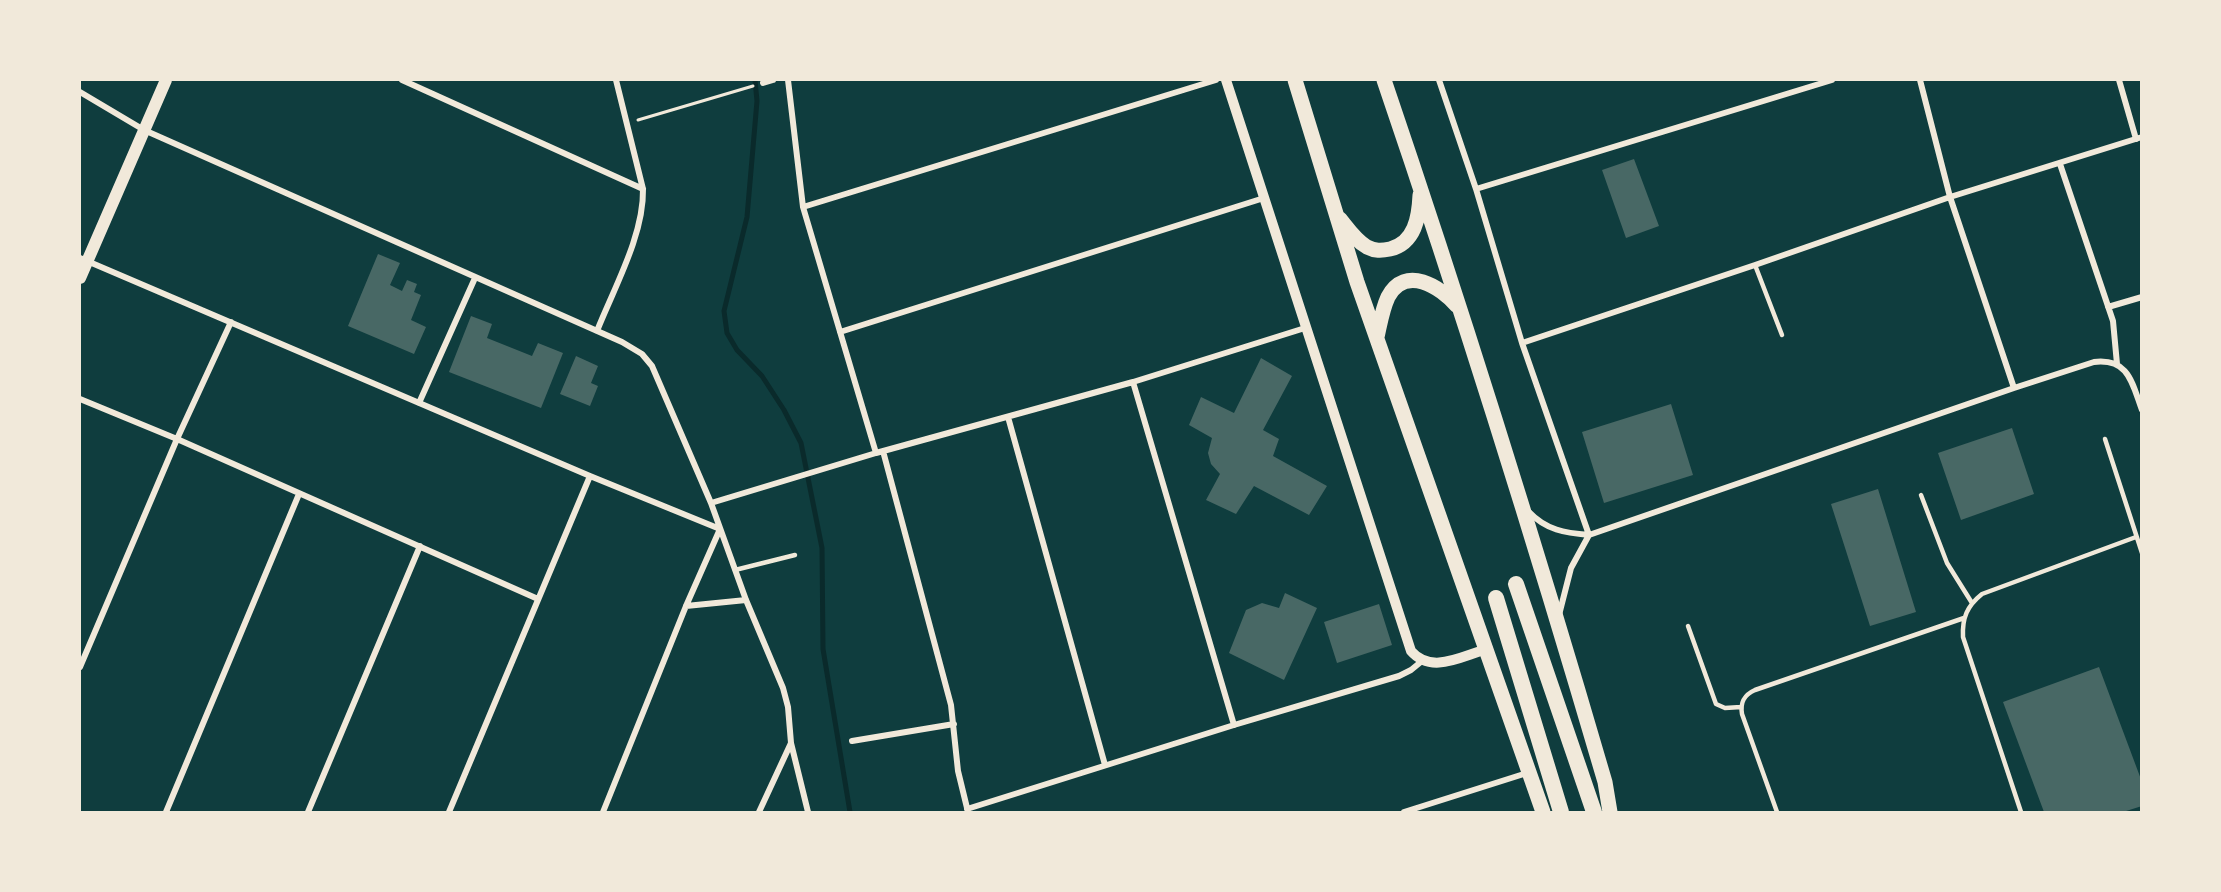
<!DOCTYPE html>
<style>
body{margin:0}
#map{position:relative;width:2221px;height:892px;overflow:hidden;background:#0f3d3e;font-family:Quicksand,sans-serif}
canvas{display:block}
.frame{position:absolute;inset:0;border:81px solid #f1e9da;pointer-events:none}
</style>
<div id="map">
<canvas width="2221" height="892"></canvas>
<div class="frame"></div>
</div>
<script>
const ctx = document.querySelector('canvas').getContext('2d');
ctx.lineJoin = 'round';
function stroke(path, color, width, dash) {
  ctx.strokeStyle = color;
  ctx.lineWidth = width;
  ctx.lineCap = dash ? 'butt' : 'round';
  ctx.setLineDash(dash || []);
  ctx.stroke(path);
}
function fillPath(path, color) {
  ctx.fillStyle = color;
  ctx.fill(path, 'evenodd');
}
const stream = new Path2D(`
 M755 80 757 101 747 217 724 311 727 333 737 350 762 376 784 410 801 443 822 548 823 649 850 812`);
const building = new Path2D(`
 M1634 159 1659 226 1626 238 1602 170Z
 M378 254 400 263 390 285 402 291 407 280 417 284 414 292 421 295 411 320 426 327 414 354 348 326Z
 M471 316 492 324 487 338 532 356 538 343 563 353 541 408 449 372Z
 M576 356 598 366 591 383 598 386 590 406 560 394Z
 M1261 358 1292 376 1263 430 1279 439 1273 456 1327 486 1309 515 1254 486 1236 514 1206 500 1220 474 1211 464 1208 453 1212 438 1189 425 1201 397 1234 413Z
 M1671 404 1693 475 1604 503 1582 432Z
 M2012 428 2034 494 1961 520 1938 453Z
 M1878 489 1916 612 1870 626 1831 504Z
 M1285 593 1317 608 1284 680 1229 653 1246 610 1262 603 1279 608Z
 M1379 604 1392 645 1337 663 1324 622Z
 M2099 667 2142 782V806L2123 812H2044L2003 702Z`);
const path = new Path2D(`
 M638 120 753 86`);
const service = new Path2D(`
 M1755 265 1782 335
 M2105 439 2142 553
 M1921 495 1947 563 1972 603
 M735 570 795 555
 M1688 626 1716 704 1725 708 1741 707
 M1777 812 1742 714C1740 702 1744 695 1755 690L1964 618
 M2021 812 1963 637C1962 618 1967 606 1982 594L2136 537`);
const minor = new Path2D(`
 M402 80 643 189
 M788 80 803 207 876 453
 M1439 80 1476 189 1522 343 1589 535
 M2119 80 2136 139
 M763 83 773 80
 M80 92 144 130 622 342 642 354 652 366 711 503 746 600 783 688 788 707 791 743 759 812
 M2060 164 2113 321 2117 364
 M1476 189 1832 80
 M803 207 1216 80
 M80 258 590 476 720 529
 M2108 307 2142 297
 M597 331C614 288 644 235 643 189L616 80
 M840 332 1264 198
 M1522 343 1755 265 1950 197 1920 80
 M1133 382 1234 725
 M2014 388 1950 197 2142 137
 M80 399 177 439 538 599
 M419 403 475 278
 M1008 417 1105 765
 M883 451 951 705 958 771 968 812
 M711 503 876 453 1133 382 1305 328
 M1529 512C1546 530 1565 533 1589 535L2014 388 2094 362C2129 358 2132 383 2142 410
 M686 606 746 600
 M1559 615 1571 568 1589 535
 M80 667 177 439 231 322
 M852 741 954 724
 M791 743 808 812
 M967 809 1234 725 1399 676 1411 670 1422 661
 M166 812 299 494
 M308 812 420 546
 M449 812 590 476
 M603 812 686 606 720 529
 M1404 812 1527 773`);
const tertiary = new Path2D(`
 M1226 80 1411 651C1431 674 1460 657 1484 650`);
const secondary = new Path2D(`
 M80 278 166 80`);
const primary = new Path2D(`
 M1295 80 1357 282 1543 812
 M1384 80C1463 312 1536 546 1605 782L1610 812
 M1340 219C1348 229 1356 241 1367 247 1375 251 1381 251 1390 249 1415 243 1419 217 1420 195
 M1377 337C1380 324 1382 310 1388 297 1405 264 1441 287 1457 306`);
const trunk = new Path2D(`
 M1516 584 1594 812
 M1496 598 1561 812`);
stroke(stream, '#0a2a2b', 5);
fillPath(building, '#486865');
stroke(path, '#f1e9da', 3);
stroke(service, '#f1e9da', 4.5);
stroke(minor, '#f1e9da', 6);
stroke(tertiary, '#f1e9da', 10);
stroke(secondary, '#f1e9da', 12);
stroke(primary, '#f1e9da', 15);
stroke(trunk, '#f1e9da', 16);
</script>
